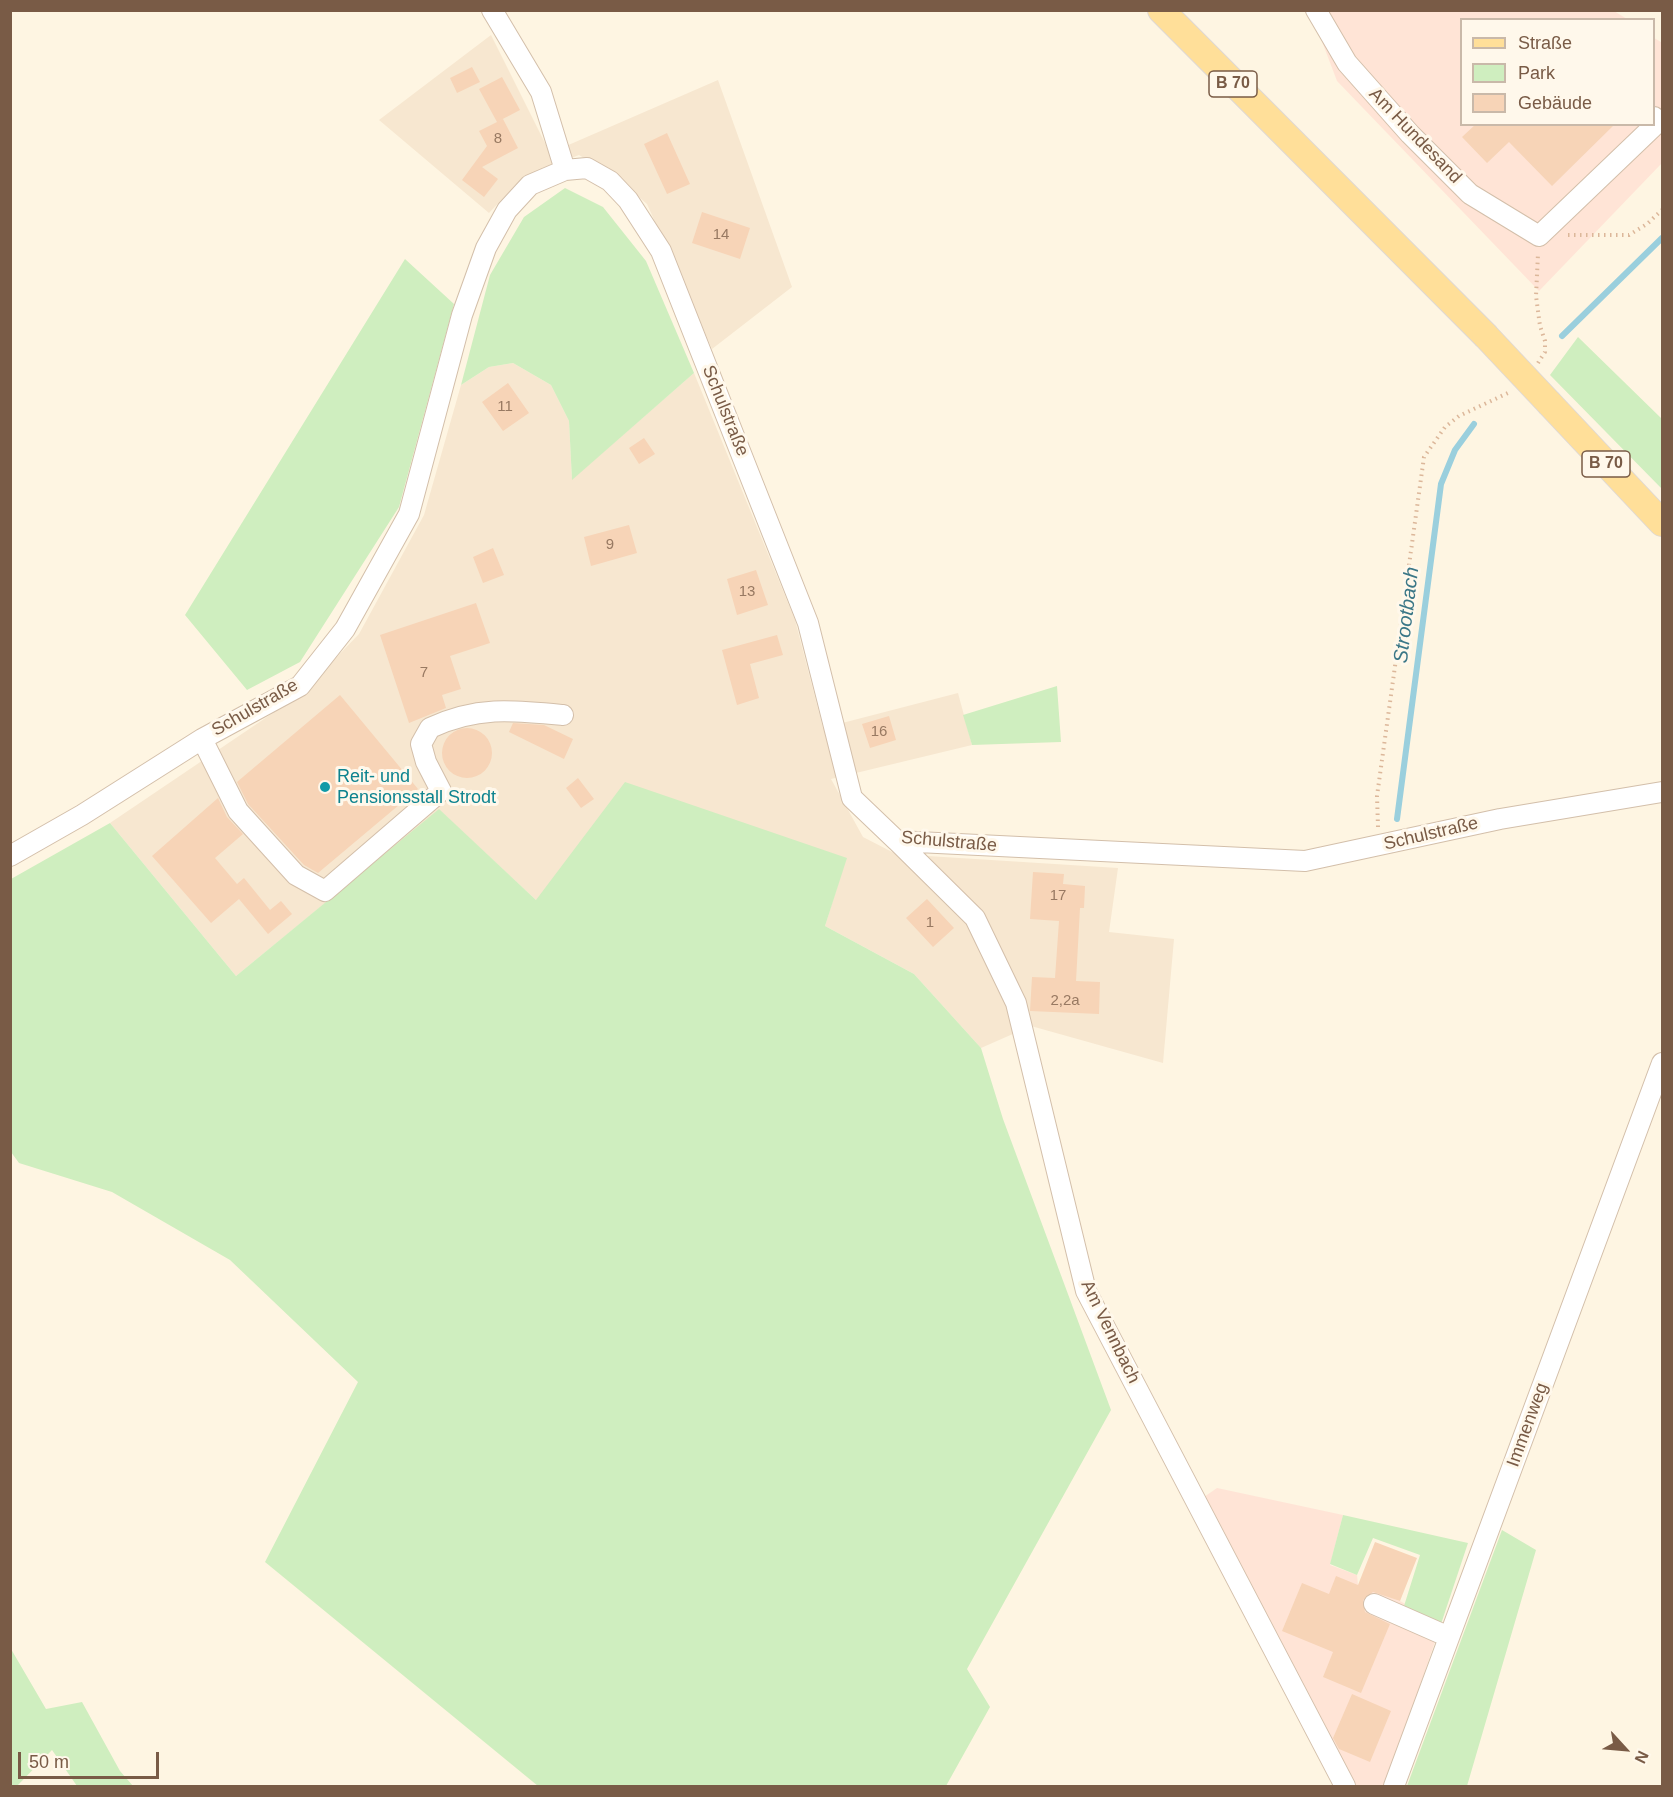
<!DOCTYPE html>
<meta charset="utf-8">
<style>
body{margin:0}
#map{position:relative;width:1673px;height:1797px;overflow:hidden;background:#fef5e2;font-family:Arial,sans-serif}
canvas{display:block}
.frame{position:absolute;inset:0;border:12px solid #795b46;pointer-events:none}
.legend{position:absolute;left:1460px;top:18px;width:195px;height:108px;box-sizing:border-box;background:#fff8eb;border:2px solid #c9b9a9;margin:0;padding:8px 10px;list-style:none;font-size:18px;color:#795b46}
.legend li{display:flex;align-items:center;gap:12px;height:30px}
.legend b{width:30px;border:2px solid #c9b9a9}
.north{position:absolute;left:1595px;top:1719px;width:60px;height:60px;-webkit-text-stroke:4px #fff8eb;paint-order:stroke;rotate:116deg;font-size:16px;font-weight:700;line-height:24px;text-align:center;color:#795b46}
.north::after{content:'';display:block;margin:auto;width:21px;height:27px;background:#795b46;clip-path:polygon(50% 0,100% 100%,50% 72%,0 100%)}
.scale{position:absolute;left:18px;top:1752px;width:141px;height:27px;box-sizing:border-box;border:3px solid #795b46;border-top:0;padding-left:8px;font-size:18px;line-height:21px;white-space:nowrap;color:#795b46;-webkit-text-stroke:4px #fff8eb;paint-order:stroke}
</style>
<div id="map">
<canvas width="1673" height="1797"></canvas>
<div class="frame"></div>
<ul class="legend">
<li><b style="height:8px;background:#ffdf99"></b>Straße</li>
<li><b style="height:16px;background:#cfeebf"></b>Park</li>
<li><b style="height:16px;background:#f7d4b7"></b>Gebäude</li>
</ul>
<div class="north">N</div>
<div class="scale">50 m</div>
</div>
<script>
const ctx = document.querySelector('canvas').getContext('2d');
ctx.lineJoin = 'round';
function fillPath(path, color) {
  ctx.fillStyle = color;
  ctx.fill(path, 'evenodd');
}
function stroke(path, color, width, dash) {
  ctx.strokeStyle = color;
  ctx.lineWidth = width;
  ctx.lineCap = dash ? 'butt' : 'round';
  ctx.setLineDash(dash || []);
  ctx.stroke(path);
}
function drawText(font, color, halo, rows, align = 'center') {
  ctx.font = font + ' Arial,sans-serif';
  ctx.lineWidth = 6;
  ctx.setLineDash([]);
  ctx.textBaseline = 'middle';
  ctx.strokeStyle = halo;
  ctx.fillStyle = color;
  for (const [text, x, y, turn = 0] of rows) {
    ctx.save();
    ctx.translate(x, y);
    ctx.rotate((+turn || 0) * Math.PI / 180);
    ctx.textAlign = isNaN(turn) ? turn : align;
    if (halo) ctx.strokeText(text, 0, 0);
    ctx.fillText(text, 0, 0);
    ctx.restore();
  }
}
const residential = new Path2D(`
 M491 35 550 153 718 80 792 287 712 349 647 204 616 177 579 155 523 177 489 213 379 120Z
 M513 363 551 385 569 421 572 479 694 373 795 620 823 728 958 693 972 745 831 779 863 837 896 854 1118 868 1109 932 1174 939 1163 1063 1031 1026 981 1048 914 974 825 926 846 858 536 900 439 810 236 976 110 823 301 694 359 634 424 515 461 385 489 367Z`);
const commercial = new Path2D(`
 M1304 11H1614L1627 19 1462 20V124H1654V38L1661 42 1662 51V163L1539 291 1337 81 1315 23Z
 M1217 1488 1343 1515 1330 1565 1357 1575 1358 1585 1400 1601 1441 1624 1386 1786H1352L1204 1497Z`);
const green = new Path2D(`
 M565 188 603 207 646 261 694 373 572 480 569 421 551 385 513 363 489 367 461 385 490 275 524 217Z
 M405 259 454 304 399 507 300 662 247 690 185 615Z
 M1578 337 1662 419V489L1550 375Z
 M1057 686 1061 742 972 745 963 715Z
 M625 782 847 858 825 926 914 974 981 1048 1003 1119 1111 1410 967 1669 990 1707 946 1786H538L265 1562 358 1382 230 1260 112 1192 19 1163 11 1152V879L110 823 236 976 439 809 536 900Z
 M1343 1515 1468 1543 1441 1624 1404 1606 1420 1555 1373 1538 1357 1575 1330 1564Z
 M1502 1530 1536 1550 1467 1786H1407Z
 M11 1649 46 1709 82 1702 120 1771 133 1786H77L52 1750 17 1786H11Z`);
const stream = new Path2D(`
 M1562 336 1662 238
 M1397 819 1441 484 1455 450 1474 424`);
const building = new Path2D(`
 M472 67 480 82 457 93 450 78Z
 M502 77 520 110 497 122 479 89Z
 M503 119 518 148 482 167 498 179 484 197 462 180 487 146 479 131Z
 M1476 124H1615L1552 186 1509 142 1487 163 1462 137Z
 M667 133 690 184 667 194 644 144Z
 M702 212 750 228 740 259 692 243Z
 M508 383 529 413 503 431 482 402Z
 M644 438 655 454 639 464 629 448Z
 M629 525 637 553 591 566 584 537Z
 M493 548 504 575 483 583 473 557Z
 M756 570 768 605 737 615 727 579Z
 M476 603 490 643 450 656 461 689 442 695 446 708 409 723 380 635Z
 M777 635 783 655 750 664 759 698 737 705 722 650Z
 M340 695 418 789 318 873 304 865 248 804 237 782Z
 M889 716 896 740 870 748 862 724Z
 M513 723 544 725 573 739 564 759 509 732Z
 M442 753a25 25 0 1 1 50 0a25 25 0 1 1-50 0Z
 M578 778 594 799 581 808 566 788Z
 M218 798 227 817 243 834 215 858 237 884 244 878 270 910 281 901 292 914 268 934 239 899 211 923 152 856Z
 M1033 872 1064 874 1063 884 1085 886 1084 908H1080L1076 981 1100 982 1099 1014 1030 1011 1032 977 1055 978 1059 921 1030 919Z
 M927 899 954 928 933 947 906 918Z
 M1375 1542 1417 1558 1400 1601 1373 1592 1363 1600 1365 1612 1390 1624 1361 1693 1323 1677 1333 1652 1282 1631 1302 1583 1329 1594 1336 1576 1358 1585Z
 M1352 1694 1391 1711 1370 1762 1339 1749 1333 1738Z`);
const path = new Path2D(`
 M1568 235H1629L1647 224 1662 210
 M1538 363 1545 352V341L1540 326 1536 296 1538 254
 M1378 827 1377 796 1424 457 1445 427 1459 416 1510 392`);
const minor = new Path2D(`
 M492 10 541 92 565 170
 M1316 10 1347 63 1410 134 1470 194 1539 236 1654 126V117
 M202 739 238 811 296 875 325 891 441 791 426 762 421 744 430 728C476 706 513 710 563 715
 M897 841 975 918 1016 1003 1086 1291 1345 1786
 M10 856 82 815 202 739 300 686 345 629 409 514 462 315 486 248 507 210 530 185 565 170 587 168 610 181 628 200 661 251 808 623 852 798 897 841 1305 861 1500 819 1662 792
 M1374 1604 1449 1637
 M1394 1786 1662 1063`);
const major = new Path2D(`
 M1161 10 1485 335
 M1550 404 1662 523`);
const majorBridge = new Path2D(`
 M1485 335 1550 404`);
const markers = [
 [325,787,6,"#0f9aa8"]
];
const numberNames = [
 ["8",498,139],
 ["14",721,235],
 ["11",505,407],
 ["9",610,545],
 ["13",747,592],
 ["7",424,673],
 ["16",879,732],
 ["17",1058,896],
 ["1",930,923],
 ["2,2a",1065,1001]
];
const shields = [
 [1233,84,48],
 [1606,464,48]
];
const shieldNames = [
 ["B 70",1233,84],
 ["B 70",1606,464]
];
const streetNames = [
 ["Am Hundesand",1415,136,46],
 ["Schulstraße",725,411,68],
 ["Schulstraße",255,708,-30],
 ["Schulstraße",1431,834,-13],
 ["Schulstraße",949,842,5],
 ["Am Vennbach",1110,1332,64],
 ["Immenweg",1528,1425,-70]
];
const cultureNames = [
 ["Reit- und",337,777],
 ["Pensionsstall Strodt",337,798]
];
const waterNames = [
 ["Strootbach",1407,615,-83]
];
fillPath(residential, '#f7e7d0');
fillPath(commercial, '#ffe4d6');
fillPath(green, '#cfeebf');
stroke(stream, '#9acfdd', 6);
fillPath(building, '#f7d4b7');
stroke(minor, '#d3bfaa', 22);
stroke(major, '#dfd8d3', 28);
stroke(path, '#dcb79a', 4, [1.5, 4.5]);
stroke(minor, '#fff', 20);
stroke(major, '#ffdf99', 26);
stroke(majorBridge, '#dfd8d3', 28, []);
stroke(majorBridge, '#ffdf99', 26);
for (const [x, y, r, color] of markers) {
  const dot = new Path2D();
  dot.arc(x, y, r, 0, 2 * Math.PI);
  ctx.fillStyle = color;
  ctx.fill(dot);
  stroke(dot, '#fff8eb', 2);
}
drawText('15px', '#987962', null, numberNames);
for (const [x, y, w] of shields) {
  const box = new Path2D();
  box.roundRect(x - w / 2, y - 13, w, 26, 4.5);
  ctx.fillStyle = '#fff8eb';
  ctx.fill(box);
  stroke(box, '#795b46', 1.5);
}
drawText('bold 16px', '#795b46', null, shieldNames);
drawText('18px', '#795b46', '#fff8eb', streetNames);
drawText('18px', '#0d838f', '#fff8eb', cultureNames, 'left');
drawText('italic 20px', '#3b7787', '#fff8eb', waterNames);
</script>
